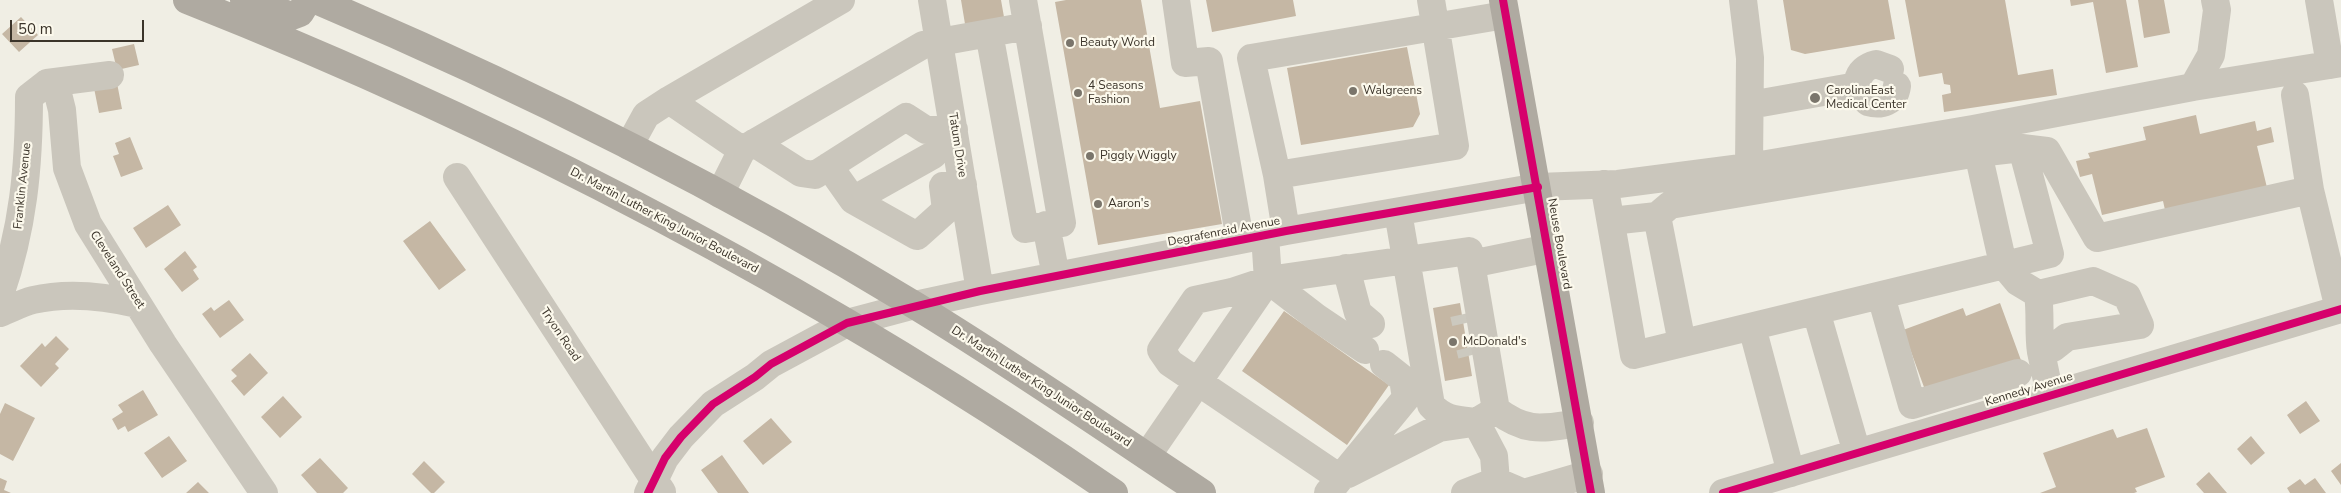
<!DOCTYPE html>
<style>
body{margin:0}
#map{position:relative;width:2341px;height:493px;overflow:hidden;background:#f0eee4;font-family:"Nunito Sans",sans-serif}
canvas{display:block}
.scale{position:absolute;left:10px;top:20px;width:134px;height:22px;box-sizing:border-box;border:2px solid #3b342a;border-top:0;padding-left:6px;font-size:15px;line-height:18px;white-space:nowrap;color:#3b342a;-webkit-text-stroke:4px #fcf9ec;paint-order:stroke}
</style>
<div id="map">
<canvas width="2341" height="493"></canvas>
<div class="scale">50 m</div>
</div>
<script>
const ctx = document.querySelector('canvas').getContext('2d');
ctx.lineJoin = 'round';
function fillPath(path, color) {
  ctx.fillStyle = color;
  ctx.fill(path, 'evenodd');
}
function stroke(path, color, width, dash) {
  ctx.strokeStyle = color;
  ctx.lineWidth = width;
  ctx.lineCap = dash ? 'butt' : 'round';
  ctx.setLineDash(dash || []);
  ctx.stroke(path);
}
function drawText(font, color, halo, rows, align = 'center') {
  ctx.font = font + ' "Nunito Sans",sans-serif';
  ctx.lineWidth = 4.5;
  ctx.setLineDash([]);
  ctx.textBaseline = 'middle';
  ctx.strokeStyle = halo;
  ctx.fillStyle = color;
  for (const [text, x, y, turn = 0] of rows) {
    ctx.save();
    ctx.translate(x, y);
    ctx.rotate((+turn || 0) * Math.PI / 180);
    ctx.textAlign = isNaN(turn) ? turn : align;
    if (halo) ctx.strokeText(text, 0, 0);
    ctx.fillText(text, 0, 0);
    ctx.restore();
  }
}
const building = new Path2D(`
 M961 0H1001L1004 17 965 24Z
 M1066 0H1141L1160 108 1200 101 1222 224 1098 245 1055 2Z
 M1206 0H1293L1296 16 1212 32Z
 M1783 0H1888L1895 39 1805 54 1791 50Z
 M1905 0H2005L2018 75 2053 69 2057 95 1944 112 1942 95 1951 93 1950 85 1944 84 1942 73 1919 77Z
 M2070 0H2126L2138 67 2106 73 2093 2 2071 6Z
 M2138 0H2164L2170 33 2144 38Z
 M21 17 38 35 19 52 2 34Z
 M134 44 139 65 117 70 112 49Z
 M1407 47 1420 114 1413 127 1301 145 1287 68Z
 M117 83 122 109 99 113 94 88Z
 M2196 115 2200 134 2255 121 2257 131 2271 127 2274 142 2257 146 2269 196 2167 219 2163 201 2102 215 2092 174 2080 177 2076 161 2090 158 2088 153 2146 140 2143 127Z
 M130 137 143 169 121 177 113 156 119 154 115 143Z
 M168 205 181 225 146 248 133 228Z
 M430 221 466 270 439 290 403 241Z
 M185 251 197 267 193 270 199 279 182 292 164 269Z
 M229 300 244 320 220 338 202 314 211 307 214 311Z
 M1460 303 1472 376 1445 381 1433 308Z
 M2000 303 2022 363 1928 398 1903 330 1963 308 1966 316Z
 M1284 311 1389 385 1347 445 1242 371Z
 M56 336 69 349 55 364 59 368 41 387 20 366 42 343 45 347Z
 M250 353 268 373 244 396 231 381 237 376 231 370Z
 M143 390 158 415 128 432 125 426 118 430 112 419 123 412 118 405Z
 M283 396 302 417 280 438 261 417Z
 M2306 401 2320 421 2300 434 2287 415Z
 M5 403 35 418 13 461 0 454V414Z
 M771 418 792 442 763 465 743 441Z
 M2147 428 2165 477 2135 488 2137 492 2134 493H2040L2056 487 2043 453 2113 429 2117 438Z
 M169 436 187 461 162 478 144 453Z
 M2251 436 2265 453 2251 465 2237 449Z
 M722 455 749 493H718L701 470Z
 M320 458 348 488 343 493H317L301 475Z
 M424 461 445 482 434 493H431L412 474Z
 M2341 463V485L2331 471Z
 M2209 472 2227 493H2204L2196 484Z
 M0 478 7 481 4 490 11 493H0Z
 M2315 478 2326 493H2290L2287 488 2300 479 2305 485Z
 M198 482 209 493H186Z`);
const minorTunnel = new Path2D(`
 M1464 314 1466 323
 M1470 347 1472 355`);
const minor = new Path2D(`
 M932 0 980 291
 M1176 0 1185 63 1209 61 1240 240
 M1743 0 1750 58 1749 167
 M2319 0 2330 65
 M989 33 1025 229 1062 223 1023 0
 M1890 69 1876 64C1855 69 1852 89 1868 102 1881 106 1895 102 1897 86
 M47 83 58 94 62 110 67 168 88 224 163 344 264 493
 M2193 87 2211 55 2217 10 2215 0
 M669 100 841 0
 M1750 105 1857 86
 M1974 135 2003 264 2018 282 2038 294 2093 281 2127 296 2140 325 2067 337 2053 348 2041 352 2050 395
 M754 143 801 173 815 175 906 117 926 130H954
 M629 146 646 115 669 100 742 150 923 45 1028 26
 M2022 148 2047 151 2097 238 2310 190 2295 95
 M829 166 853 200 917 236 946 210 943 186 963 185
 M1277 175 1251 58 1505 15
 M457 177 662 492
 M1604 184 1634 355 2050 254 2022 148 1978 153 1670 205 1657 216 1611 221
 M2310 190 2339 309
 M720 194 742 150
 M853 200 933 155
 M1398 212 1431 405C1444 420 1457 420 1476 422
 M1657 216 1682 343
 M1046 225 1056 276
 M1286 231 1277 175 1455 146 1431 0
 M1471 264 1549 248
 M1346 268 1358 313 1371 324
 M1268 280 1316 317 1365 350
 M2038 294C2041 314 2038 333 2041 352
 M0 295C23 229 29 167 29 97L47 83 110 75
 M1881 296 1912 405 2018 373
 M1816 311 1857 453
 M0 313C11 309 21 303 33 300 67 292 104 296 138 304
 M1752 327 1791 473
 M1491 413 1476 422 1494 456 1496 481
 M1147 456 1268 280 1265 235
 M1348 474 1439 428 1466 424
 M1340 478 1170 363 1161 350 1195 300 1232 292 1268 280 1469 251 1496 410C1528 434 1543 428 1580 423
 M648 493 665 458 681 437 713 404 755 377 771 364 847 323 915 305 980 291 1286 231 1538 187 1618 184 1749 167 1973 129 2193 87 2341 63
 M1328 493 1406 398 1403 379 1384 364
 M1465 493 1496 481 1524 493 1589 474
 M1723 493 2341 309`);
const major = new Path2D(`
 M187 0C513 129 825 294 1114 493
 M244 0 292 16 300 13 308 0
 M316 0C522 87 724 189 916 306 1013 365 1107 430 1202 493
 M1503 0 1591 493`);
const cycleway = new Path2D(`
 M1503 0 1591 493
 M648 493 665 458 681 437 713 404 755 377 771 364 847 323 980 291 1286 231 1538 187
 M1723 493 2341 309`);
const markers = [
 [1070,43,5,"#7a756b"],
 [1353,91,5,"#7a756b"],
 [1078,93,5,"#7a756b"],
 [1815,98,6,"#7a756b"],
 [1090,156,5,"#7a756b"],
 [1098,204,5,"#7a756b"],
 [1453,342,5,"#7a756b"]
];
const poiNames = [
 ["Beauty World",1080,43],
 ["4 Seasons",1088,86],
 ["Fashion",1088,100],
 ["Walgreens",1363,91],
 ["CarolinaEast",1826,91],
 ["Medical Center",1826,105],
 ["Piggly Wiggly",1100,156],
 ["Aaron's",1108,204],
 ["McDonald's",1463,342]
];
const streetNames = [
 ["Tatum Drive",957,145,81],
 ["Franklin Avenue",23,186,-84],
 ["Dr. Martin Luther King Junior Boulevard",664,221,28],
 ["Degrafenreid Avenue",1224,232,-11],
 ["Neuse Boulevard",1559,244,80],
 ["Cleveland Street",117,270,57],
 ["Tryon Road",560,335,56],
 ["Dr. Martin Luther King Junior Boulevard",1041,387,33],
 ["Kennedy Avenue",2029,390,-17]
];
fillPath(building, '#c5b7a4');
stroke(minorTunnel, '#ccc9bf', 28, [28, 14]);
stroke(minor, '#cac6bc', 28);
stroke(major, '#afaaa1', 28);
stroke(cycleway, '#d6006c', 8);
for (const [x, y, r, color] of markers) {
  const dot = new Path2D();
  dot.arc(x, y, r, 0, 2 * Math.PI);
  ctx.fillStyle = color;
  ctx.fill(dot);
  stroke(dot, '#fcf9ec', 2);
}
drawText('12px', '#3b342a', '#fcf9ec', poiNames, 'left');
drawText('12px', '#3b342a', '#fcf9ec', streetNames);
</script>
